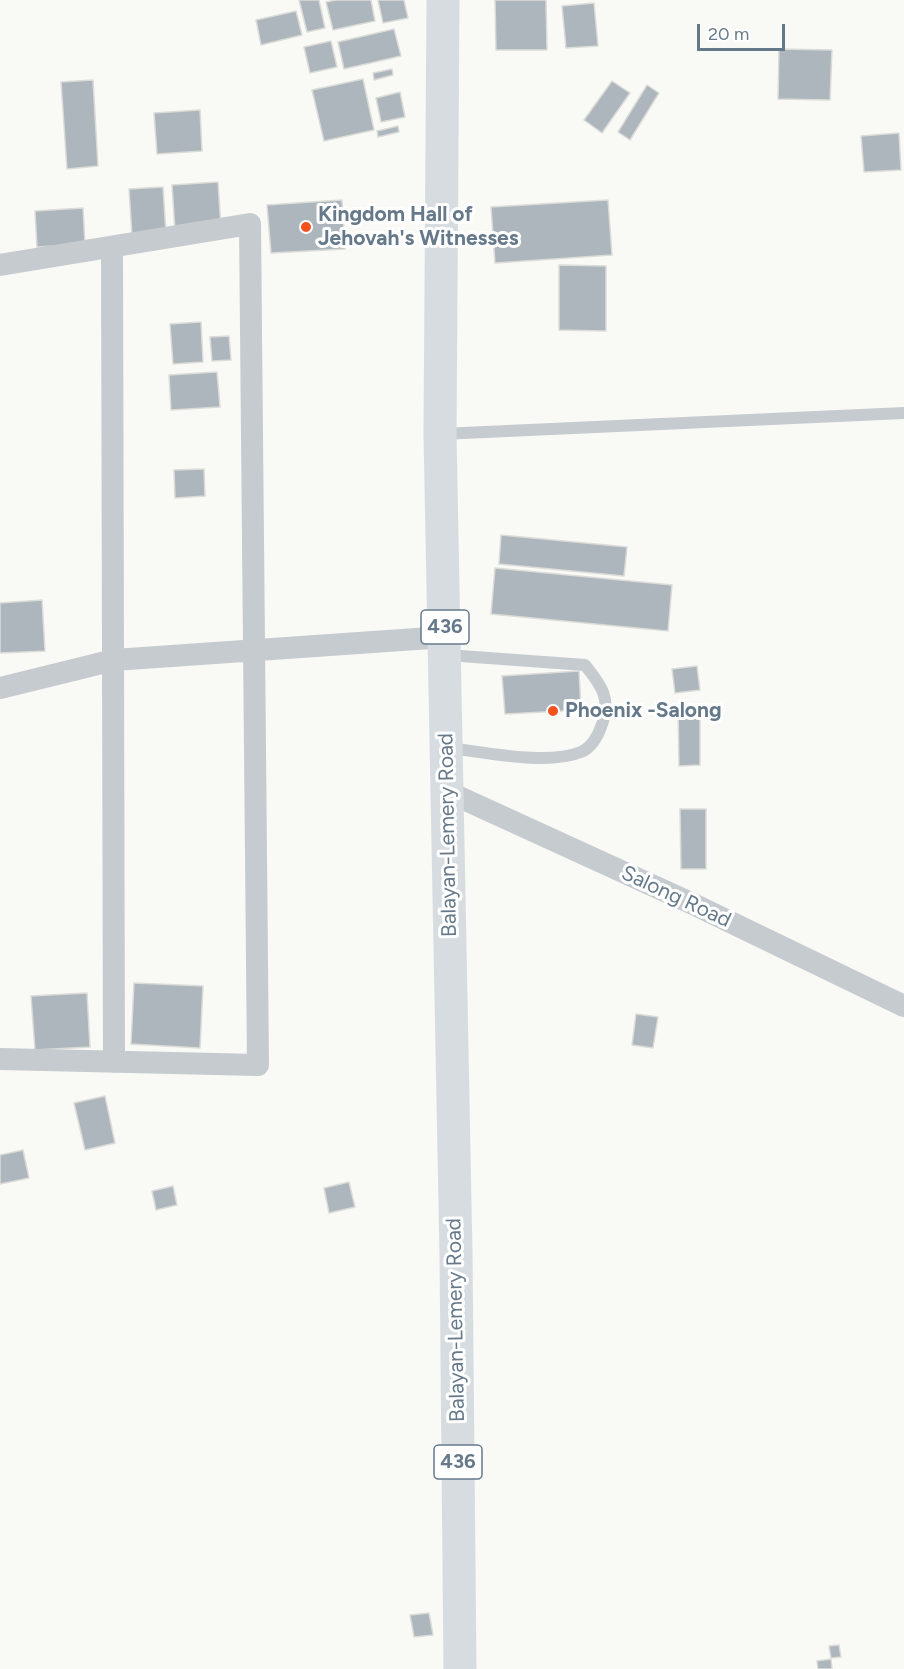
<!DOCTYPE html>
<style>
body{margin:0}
#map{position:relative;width:904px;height:1669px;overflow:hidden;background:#f9f9f6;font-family:Figtree,sans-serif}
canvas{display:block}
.scale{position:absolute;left:697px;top:24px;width:88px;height:27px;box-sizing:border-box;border:3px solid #65798a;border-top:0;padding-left:8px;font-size:18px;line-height:21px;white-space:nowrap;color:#65798a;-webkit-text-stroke:4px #fff;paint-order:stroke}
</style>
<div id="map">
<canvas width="904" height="1669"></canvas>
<div class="scale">20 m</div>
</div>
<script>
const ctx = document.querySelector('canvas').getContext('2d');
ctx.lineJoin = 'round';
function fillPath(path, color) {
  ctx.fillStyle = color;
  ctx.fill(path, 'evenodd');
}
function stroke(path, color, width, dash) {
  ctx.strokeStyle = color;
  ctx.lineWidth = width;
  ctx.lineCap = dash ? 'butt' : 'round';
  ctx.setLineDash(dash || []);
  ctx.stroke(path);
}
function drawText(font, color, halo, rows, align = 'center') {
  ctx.font = font + ' Figtree,sans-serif';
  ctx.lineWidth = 6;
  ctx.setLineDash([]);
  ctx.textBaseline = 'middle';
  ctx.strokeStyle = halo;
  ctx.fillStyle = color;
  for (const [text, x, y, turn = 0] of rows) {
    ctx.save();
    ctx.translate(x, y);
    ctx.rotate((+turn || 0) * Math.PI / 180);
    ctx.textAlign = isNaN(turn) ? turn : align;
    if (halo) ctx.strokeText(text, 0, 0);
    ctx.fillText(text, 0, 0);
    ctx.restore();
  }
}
const building = new Path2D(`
 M299 0H319L325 28 307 32Z
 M336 0H371L375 21 333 30 326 2Z
 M378 0H404L408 18 383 23Z
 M495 0H546L547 50H496Z
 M594 3 598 46 566 48 562 6Z
 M296 11 302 35 261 45 256 20Z
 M394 29 401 56 344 69 338 42Z
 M331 41 337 67 310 73 304 47Z
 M779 49 832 50 830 100 778 99Z
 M392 69 393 75 374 80 373 73Z
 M363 79 374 130 324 141 312 90Z
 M93 80 98 166 67 169 61 82Z
 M612 81 630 93 602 133 584 120Z
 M647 85 659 93 630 140 618 132Z
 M400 92 405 117 381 122 376 98Z
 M200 110 202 151 157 154 154 113Z
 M398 126 399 132 378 137 377 131Z
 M899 133 901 170 864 172 861 136Z
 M218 182 221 228 175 231 172 185Z
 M163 187 166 234 132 236 129 189Z
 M342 200 345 249 271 253 267 205Z
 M608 200 612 255 495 263 491 207Z
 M83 208 85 244 37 247 35 211Z
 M559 265 606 266V331L559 330Z
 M201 322 203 362 173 364 170 324Z
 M229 336 231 360 212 361 210 337Z
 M217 372 220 407 171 410 169 375Z
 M204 469 205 496 175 498 174 470Z
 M501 535 627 547 624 576 499 564Z
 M495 568 672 585 668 631 491 614Z
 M42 600 45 651 0 653V603Z
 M697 666 700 690 675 693 672 669Z
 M579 671 581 710 505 714 502 676Z
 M700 706V765L679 766 678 707Z
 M680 809H706V869H681Z
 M134 983 203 986 200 1048 131 1044Z
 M87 993 90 1047 35 1050 31 996Z
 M636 1014 658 1017 653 1048 632 1045Z
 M105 1096 115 1143 85 1150 74 1103Z
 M23 1150 29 1178 0 1184V1155Z
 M349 1182 355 1207 329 1213 324 1188Z
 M173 1186 177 1205 156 1210 152 1191Z
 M429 1613 433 1635 414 1637 410 1615Z
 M839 1645 841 1657 831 1658 829 1646Z
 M831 1659 832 1669H818L817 1661Z`);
const service = new Path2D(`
 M441 434 904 413
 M447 655 585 665C602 686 612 700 601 727 598 736 591 748 581 752 546 766 486 752 448 748`);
const minor = new Path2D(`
 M112 247 114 1062
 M0 265 250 224 258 1065 0 1059
 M0 688 114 660 445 637
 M446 791 693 904 904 1006`);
const primary = new Path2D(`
 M443 0 440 434 456 1254 460 1669`);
const markers = [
 [306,227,6,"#f2531e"],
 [553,711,6,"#f2531e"]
];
const shields = [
 [445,627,48],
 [458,1462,48]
];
const shieldNames = [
 ["436",445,627],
 ["436",458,1462]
];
const poiNames = [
 ["Kingdom Hall of",318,215],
 ["Jehovah's Witnesses",318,239],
 ["Phoenix -Salong",565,711]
];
const streetNames = [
 ["Balayan-Lemery Road",448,835,-91],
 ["Salong Road",676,897,25],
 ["Balayan-Lemery Road",456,1320,-91]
];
fillPath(building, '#acb6bc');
stroke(building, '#dbdbd8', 1.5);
stroke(service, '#c6cbcf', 12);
stroke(minor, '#c6cbcf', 22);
stroke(primary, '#d6dce0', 33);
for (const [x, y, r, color] of markers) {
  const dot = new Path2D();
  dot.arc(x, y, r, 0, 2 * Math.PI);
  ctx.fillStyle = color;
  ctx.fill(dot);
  stroke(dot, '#fff', 2);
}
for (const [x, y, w] of shields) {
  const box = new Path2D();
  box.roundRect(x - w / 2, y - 17, w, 34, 4.5);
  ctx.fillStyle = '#fff';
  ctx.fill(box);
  stroke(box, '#65798a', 1.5);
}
drawText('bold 20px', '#65798a', null, shieldNames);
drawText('bold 21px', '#65798a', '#fff', poiNames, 'left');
drawText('21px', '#65798a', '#fff', streetNames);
</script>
